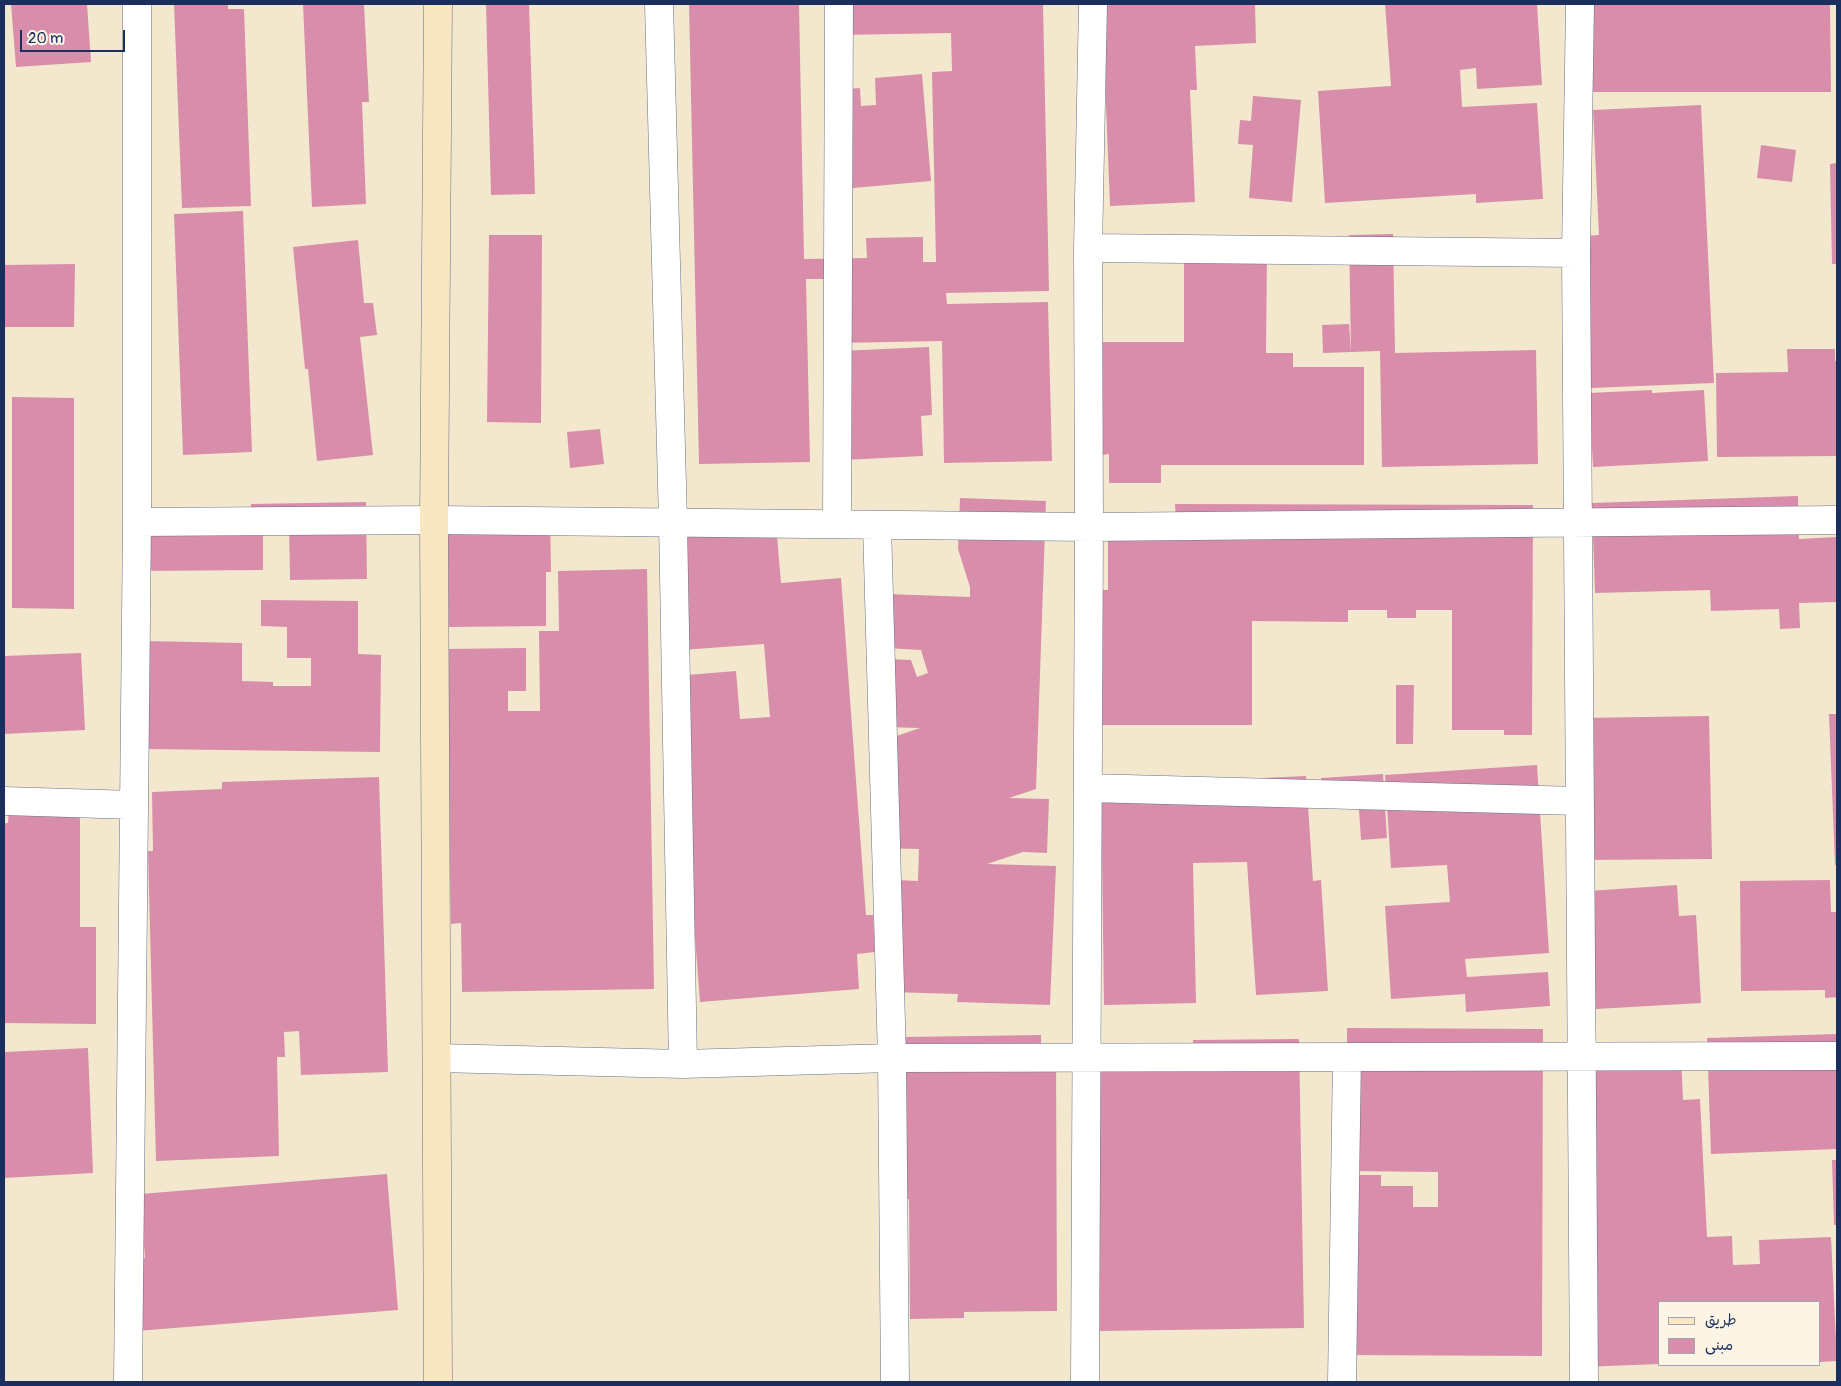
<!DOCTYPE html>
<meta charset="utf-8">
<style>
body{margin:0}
#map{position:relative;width:1841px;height:1386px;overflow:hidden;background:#f3e8cd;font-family:Pangolin,"Playpen Sans Arabic",sans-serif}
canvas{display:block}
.frame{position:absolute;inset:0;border:5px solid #1b2f5e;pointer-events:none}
.legend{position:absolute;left:1658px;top:1301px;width:162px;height:65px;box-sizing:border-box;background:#fcf5e5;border:1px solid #a2a6af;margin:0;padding:6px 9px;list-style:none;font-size:15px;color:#1b2f5e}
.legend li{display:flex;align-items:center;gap:10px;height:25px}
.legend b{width:25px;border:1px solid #a2a6af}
.scale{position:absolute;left:20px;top:30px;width:105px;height:22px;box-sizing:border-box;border:2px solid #1b2f5e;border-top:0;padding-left:6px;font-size:15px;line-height:18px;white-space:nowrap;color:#1b2f5e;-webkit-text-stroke:4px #fcf5e5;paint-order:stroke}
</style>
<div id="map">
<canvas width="1841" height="1386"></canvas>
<div class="frame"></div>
<ul class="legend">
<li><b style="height:6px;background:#f9e7c3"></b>طريق</li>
<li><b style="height:14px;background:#d88eaa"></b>مبنى</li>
</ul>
<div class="scale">20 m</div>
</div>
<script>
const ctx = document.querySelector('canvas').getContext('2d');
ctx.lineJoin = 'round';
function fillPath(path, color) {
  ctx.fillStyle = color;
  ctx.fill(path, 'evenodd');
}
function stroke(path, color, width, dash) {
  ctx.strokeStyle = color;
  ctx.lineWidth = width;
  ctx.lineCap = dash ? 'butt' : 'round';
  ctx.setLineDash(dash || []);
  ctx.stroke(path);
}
const building = new Path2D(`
 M11 4H87L91 62 16 67Z
 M174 4H228V9H244L251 206 182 208Z
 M303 4H364L369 102H362L366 204 312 207Z
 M486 4H529L535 194 491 195Z
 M689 4H799L804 259 867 258 866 238 923 237V262H936L932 72 952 71 951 33 839 35V4H1043L1049 291 946 293 947 304 1048 302 1052 461 944 463 942 341 836 343 834 279H806L810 462 699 464Z
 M1102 4H1255L1256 43 1195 46 1197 90H1190L1195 202 1110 206Z
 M1385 4H1537L1542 85 1477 89 1476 68 1460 70 1462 107 1537 103 1543 199 1476 203V194L1325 203 1318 91 1391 86Z
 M1587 4H1830L1831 92H1586Z
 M922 74 931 181 842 189 826 113 825 91 860 88 861 106 876 105 875 78Z
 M1253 96 1301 100 1292 202 1249 198 1253 145 1238 144 1240 120 1251 121Z
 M1701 105 1714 383 1591 388 1583 236 1599 235 1593 110Z
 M1761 145 1796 150 1792 182 1757 178Z
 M1837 163V264H1832L1830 164Z
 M243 211 252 452 183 455 174 214Z
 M1393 234 1395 353 1536 350 1538 464 1382 467 1380 351 1351 352 1349 235Z
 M489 235H542L541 423 487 422Z
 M358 240 364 303H373L377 335 360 337 373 455 317 461 308 369H305L293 247Z
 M1184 250H1267L1266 353H1293V367H1364V465H1161V483H1109V454L1102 455V342H1184Z
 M75 264 74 327H4V265Z
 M1349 324 1351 352 1323 353 1322 325Z
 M929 347 932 415 921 416 923 456 844 460 839 351Z
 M1787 349H1835V361H1837V456L1717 457 1716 373 1788 372Z
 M1652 390V393L1704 390 1708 461 1593 467 1589 393Z
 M12 397 74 398V609L12 608Z
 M600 429 604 464 570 468 567 432Z
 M1798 496 1799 539 1837 537V602L1799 603 1800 628 1780 629 1779 609 1711 611 1710 590 1595 593 1592 503Z
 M960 498 1046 501 1036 789 1009 798 1049 799 1047 853 1023 852 987 864 1056 866 1050 1005 957 1002 958 994 892 992 896 880 918 881 919 849 881 848 885 740 920 728 884 727 886 659 911 660 917 677 928 673 921 650 886 648 888 594 970 597V587L958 549Z
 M366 502 367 579 290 580 289 522 263 523V570L138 571V520L250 518 251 504Z
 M1175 504 1533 505 1532 735H1504V730H1452V610H1416V618H1387V610H1348V622L1252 621V725H1100V590H1108V526H1176Z
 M447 511H550L551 572H546V626L447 627Z
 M775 512 781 583 841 578 866 915H873L875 952 857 954 859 989 700 1002 675 676 736 671 740 719 770 717 764 644 682 650 673 528Z
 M647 569 654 989 462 992 461 923 451 924 446 649 526 648V691H508V711H540L539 631H559L558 571Z
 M261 600 358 601V654L381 655 380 752 145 749 146 641 242 643V681L273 682V686H311V658H287V627L261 626Z
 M81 653 85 730 4 734V656Z
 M1396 685H1414L1413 744H1396Z
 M1829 714H1837V865H1835Z
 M1709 716 1712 859 1582 860 1580 718Z
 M1537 765 1549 953 1465 959 1467 977 1548 972 1550 1006 1466 1012 1465 994 1391 999 1385 906 1450 902 1447 865 1391 868 1385 775Z
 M1383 774 1387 838 1361 840 1358 795 1322 798 1321 778Z
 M1306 776 1313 881 1321 880 1328 991 1256 995 1247 862 1193 863 1196 1003 1104 1005 1101 782 1242 779Z
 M379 777 388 1072 301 1075 299 1031 284 1032 285 1057H277L279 1156 156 1161 148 851H153L152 792 222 789V782Z
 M9 807 80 808V927H96V1024L4 1023V823H8Z
 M1830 880 1831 912H1837V997L1825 998V990L1741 991 1740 881Z
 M1677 885 1679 916 1696 915 1701 1003 1596 1009 1588 891Z
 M1347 1028 1543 1029 1542 1356 1343 1355 1344 1175H1381V1186H1413V1207H1438V1172L1347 1171Z
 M1837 1034V1149L1711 1154 1707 1038Z
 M1041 1035V1050H1056L1057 1311 964 1312V1318L910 1319 909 1199H905L904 1037Z
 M1299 1039 1304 1328 1100 1331 1096 1057 1193 1055V1040Z
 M88 1048 93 1173 4 1178V1052Z
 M1681 1056 1683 1100 1700 1099 1707 1237 1732 1236 1733 1265 1760 1264 1759 1240 1831 1237 1837 1361 1820 1362V1302H1660V1364L1582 1367 1590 1061Z
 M1832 1160H1837V1225H1834Z
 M387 1174 398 1310 137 1331 131 1259 145 1258 140 1194Z`);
const street = new Path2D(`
 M659 4 673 522 683 1064
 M1580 4 1576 253 1584 1382
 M1088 248 1576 253
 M137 522 434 520 1089 527 1837 520
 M837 524 839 4
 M877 525 892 1058 895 1382
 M1088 788 1580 801
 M4 801 134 805
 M437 1058 683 1064 892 1058 1837 1056
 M128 1382 137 522V4
 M1085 1382 1089 527 1088 248 1093 4
 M1342 1382 1347 1058`);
const secondary = new Path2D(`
 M438 4 434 520 438 1382`);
fillPath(building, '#d88eaa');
stroke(street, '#677085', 29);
stroke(secondary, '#677085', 29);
stroke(street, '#fff', 28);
stroke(secondary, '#f9e7c3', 28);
</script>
